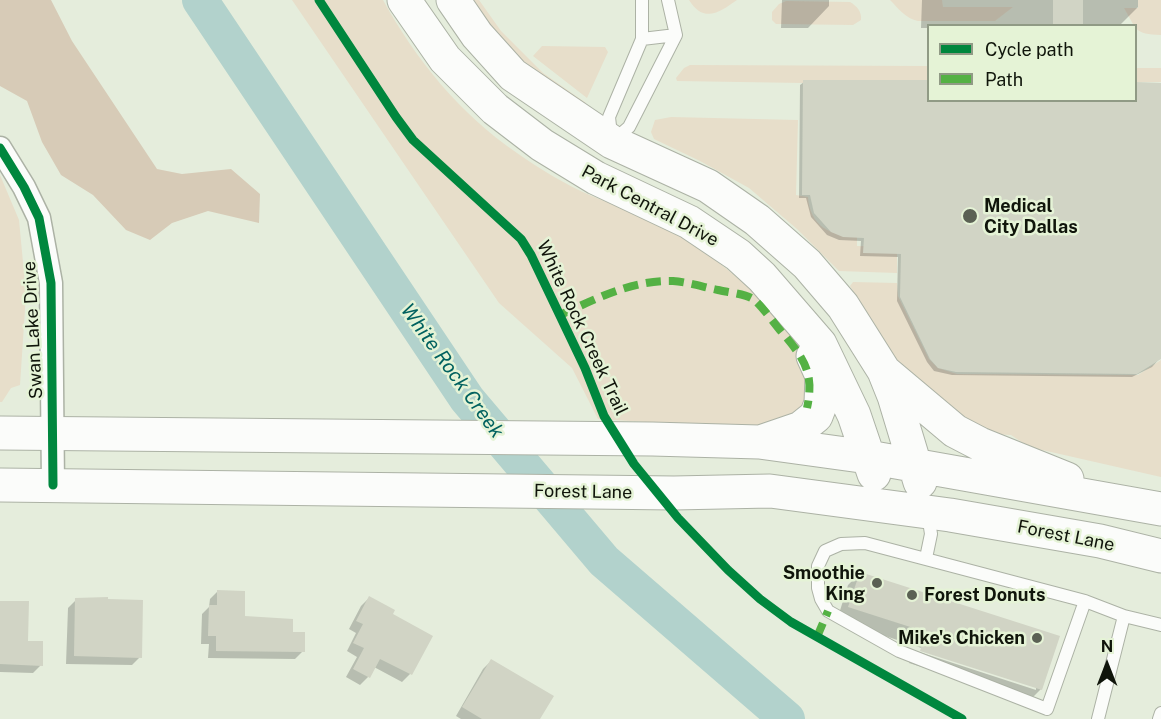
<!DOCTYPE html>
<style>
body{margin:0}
#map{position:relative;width:1161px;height:719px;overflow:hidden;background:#e5eddc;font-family:"Public Sans",sans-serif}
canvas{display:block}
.legend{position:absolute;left:927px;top:24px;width:210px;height:78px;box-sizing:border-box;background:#e5f3d6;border:2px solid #909a85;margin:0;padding:8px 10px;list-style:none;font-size:18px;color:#10150b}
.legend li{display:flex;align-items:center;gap:12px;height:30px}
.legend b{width:30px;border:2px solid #909a85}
.north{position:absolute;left:1077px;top:635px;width:60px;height:60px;-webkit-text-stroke:4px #e5f3d6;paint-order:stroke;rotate:0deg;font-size:16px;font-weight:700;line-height:24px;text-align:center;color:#10150b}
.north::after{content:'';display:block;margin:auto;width:21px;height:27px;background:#10150b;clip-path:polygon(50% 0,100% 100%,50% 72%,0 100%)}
</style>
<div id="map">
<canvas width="1161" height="719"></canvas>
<ul class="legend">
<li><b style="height:8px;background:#00873e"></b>Cycle path</li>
<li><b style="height:8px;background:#54b144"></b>Path</li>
</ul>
<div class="north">N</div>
</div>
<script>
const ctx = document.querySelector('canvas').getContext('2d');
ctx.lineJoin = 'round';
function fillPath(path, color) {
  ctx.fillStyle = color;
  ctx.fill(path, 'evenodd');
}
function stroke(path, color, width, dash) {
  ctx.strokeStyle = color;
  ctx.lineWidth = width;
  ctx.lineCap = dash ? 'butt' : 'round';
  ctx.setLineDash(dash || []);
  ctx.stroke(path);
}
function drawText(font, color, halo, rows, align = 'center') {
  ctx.font = font + ' "Public Sans",sans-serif';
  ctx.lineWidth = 5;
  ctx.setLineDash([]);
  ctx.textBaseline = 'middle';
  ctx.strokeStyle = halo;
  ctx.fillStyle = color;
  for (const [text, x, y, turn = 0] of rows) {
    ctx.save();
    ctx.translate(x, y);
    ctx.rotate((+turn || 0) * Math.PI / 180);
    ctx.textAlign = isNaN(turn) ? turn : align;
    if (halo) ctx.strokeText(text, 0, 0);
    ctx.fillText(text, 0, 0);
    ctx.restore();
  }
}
const green = new Path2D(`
 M292 0H383C416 60 460 114 517 153 540 169 566 185 592 196 613 205 636 211 655 222 718 256 775 303 813 364L804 415 757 429 598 419 572 368 499 303Z
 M468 0H479L501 31 543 73 586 103H578L521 61Z
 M689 0H737C720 12 704 24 689 0Z
 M890 0H942L943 7H1013L995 21H918C906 19 898 8 890 0Z
 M1138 0H1161V35C1134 34 1137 30 1124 8H1138Z
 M786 1 850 2C857 6 862 12 861 20L853 25 776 24 772 20V12L779 4Z
 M542 46 605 47 608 52 587 98 533 56Z
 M690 65 928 66V80H803V83L677 81 676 78 684 68Z
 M1136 68H1161V82H1136Z
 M671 117 798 120 796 195 808 197C810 226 830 236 857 236V246L897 247V273L839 271 797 229 749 188 700 161 654 139 651 132 655 120Z
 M0 175 19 220 26 294 20 385 11 388 2 402H0Z
 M853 282 897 283 898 296 929 359 938 368 957 374 1138 375 1161 360V477L1029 447 1011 435 991 434 960 415 916 382 898 362 850 286Z`);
const forest = new Path2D(`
 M0 0H51L72 41 157 169 182 174 231 169 260 194 259 223 208 211 172 223 150 240 126 230 93 195 61 175 42 142 27 101 0 86Z`);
const shadow = new Path2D(`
 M782 0H829V6L808 28H781Z
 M922 0H1138V7L1119 26H928V28H921Z
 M804 82 928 83V100H1136V84H1161V357L1152 367 1132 377 952 375 934 371 927 362 897 301 898 257 860 256 861 241 839 240 827 235 811 217 806 198H799L800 85Z
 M860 573 1041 689 1029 701 909 663 913 650 1036 690V686L837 620 848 585Z
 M218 591 243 618 291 633 303 651 295 659 208 658 209 644H201L202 614 209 607 210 599Z
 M369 598 391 615 431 637 410 674 402 682 374 667 368 677 360 685 346 677 357 657 347 651 356 633 349 629 361 606Z
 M76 600 106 601 140 657 132 665 66 664 68 608Z
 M0 602 41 665 33 673 0 672Z
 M491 661 539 719H461L456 716 483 669Z`);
const river = new Path2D(`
 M200 0 467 399 604 561 787 719`);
const building = new Path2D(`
 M1053 0H1083V26H1053Z
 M803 80H928V100H1136V82L1161 83V359L1137 374 956 372 938 368 930 359 900 297 901 254 863 253 864 238 843 237 831 232 814 213 810 195H802Z
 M860 572 1060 636 1042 690 920 651 926 632 848 607Z
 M217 590 245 591V616L293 619V632H305V652L216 651V636H208L209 605H217Z
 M369 596 395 610 393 614 433 636 412 675 380 659 370 678 353 669 364 648 353 643 363 624 356 621Z
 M108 597V599L143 600 142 658 74 656 75 598Z
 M0 601H29L28 641H43V666L0 664Z
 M491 659 554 696 540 719H482L462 707Z`);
const service = new Path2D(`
 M642 39 676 35
 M611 135 609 117 642 39V0
 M615 139 629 127 676 35 668 0
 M926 558 931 534 928 514
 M1085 601 1047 709 899 651 828 611 821 599 818 588V566L825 551 841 544 865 543 1085 601 1124 616 1161 625
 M1098 719 1124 616
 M1159 719 1161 713`);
const minor = new Path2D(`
 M0 148 24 187 39 218 51 283 53 485`);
const secondary = new Path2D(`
 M404 0 445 59 495 109 542 145 596 178 689 222 738 255 762 277 820 344 854 415 874 474
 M453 0 477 35 513 75 612 142 708 186 757 220 807 264 843 306 884 371 894 396 920 482
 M886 373 955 431 980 444 1067 479
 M0 433 652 439 759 442 868 457 1161 509
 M763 441 801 428 816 416 821 403 822 376 813 356
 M0 485 674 493 770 491 950 515 1100 541 1161 556`);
const quiet = new Path2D(`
 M560 315C596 299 631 280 673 281 688 282 703 287 718 290 726 292 746 294 753 299 761 304 778 329 786 337 806 361 814 376 807 408
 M817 637 828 611`);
const cycleway = new Path2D(`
 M319 0 396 117 413 140 521 239 531 255 585 368 604 416 634 464 678 518 728 570 760 599 791 622 962 719
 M0 148 24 187 39 218 51 283 53 485`);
const markers = [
 [970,216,8,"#5b6154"],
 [877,583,6,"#5b6154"],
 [912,595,6,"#5b6154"],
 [1037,638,6,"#5b6154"]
];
const streetNames = [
 ["Park Central Drive",650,206,28],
 ["White Rock Creek Trail",582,328,65],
 ["Swan Lake Drive",33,330,-93],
 ["Forest Lane",583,492,1],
 ["Forest Lane",1066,536,11]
];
const poiNames = [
 ["Medical",984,206],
 ["City Dallas",984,227],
 ["Smoothie",865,573,"right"],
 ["King",865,594,"right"],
 ["Forest Donuts",924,595],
 ["Mike's Chicken",1025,638,"right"]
];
const waterNames = [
 ["White Rock Creek",452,371,54]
];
fillPath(green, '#e7deca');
fillPath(forest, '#d7cbb7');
fillPath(shadow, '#0003');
stroke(river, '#b2d2cc', 36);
fillPath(building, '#d1d4c5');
stroke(service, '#acb2a5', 14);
stroke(minor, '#acb2a5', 25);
stroke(secondary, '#acb2a5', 35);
stroke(service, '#fbfcfa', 12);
stroke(minor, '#fbfcfa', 22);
stroke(secondary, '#fbfcfa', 33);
stroke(quiet, '#54b144', 8, [15, 8]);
stroke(cycleway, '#00873e', 9);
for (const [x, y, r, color] of markers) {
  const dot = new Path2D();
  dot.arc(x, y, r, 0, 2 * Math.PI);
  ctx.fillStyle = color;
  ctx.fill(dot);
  stroke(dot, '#e5f3d6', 2);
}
drawText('18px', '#10150b', '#e5f3d6', streetNames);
drawText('bold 18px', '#10150b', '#e5f3d6', poiNames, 'left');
drawText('italic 20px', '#01615f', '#e5f3d6', waterNames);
</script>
